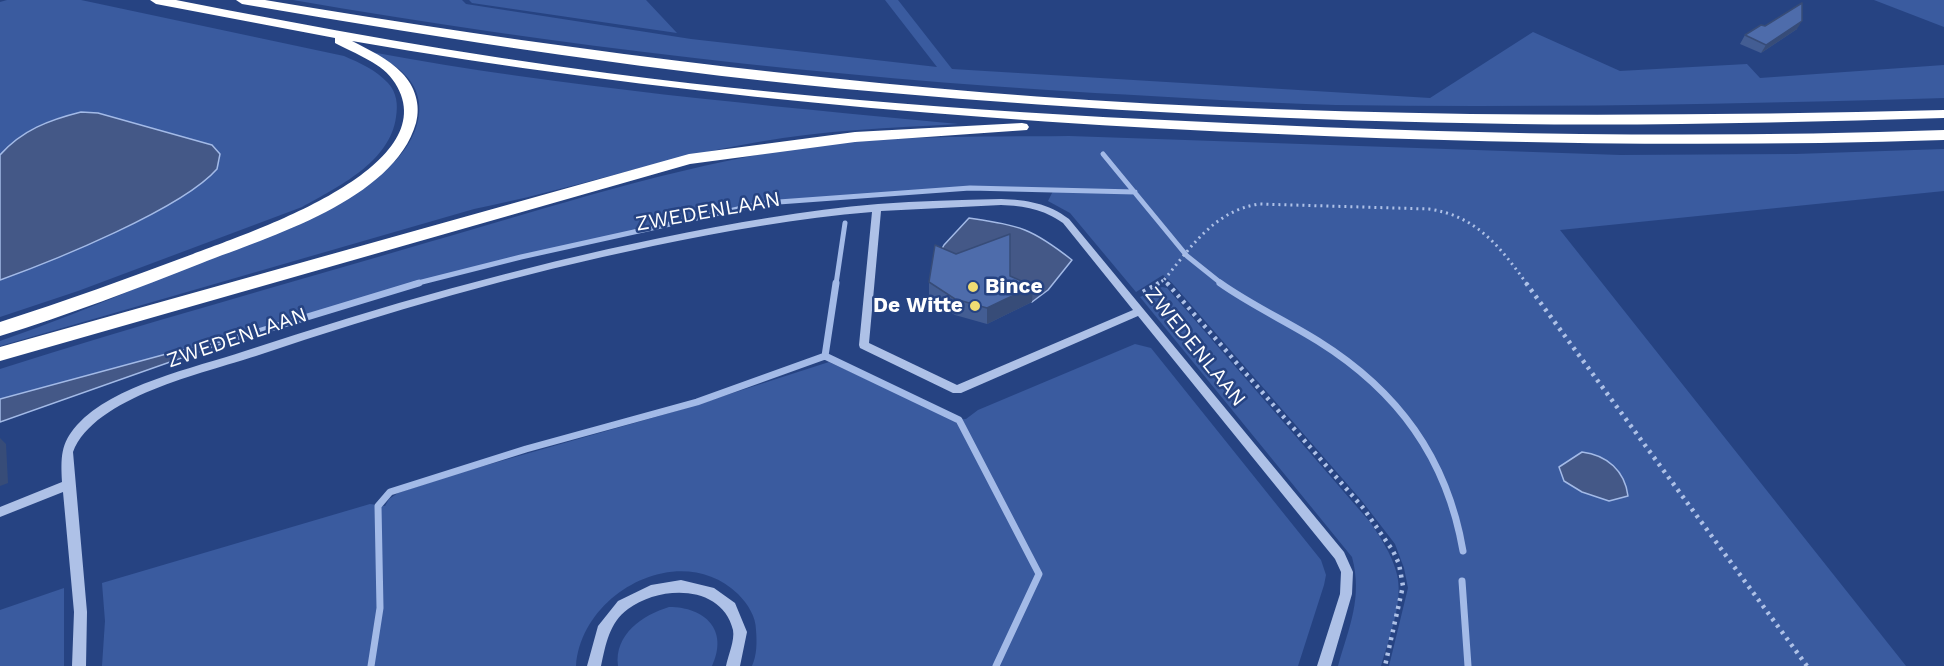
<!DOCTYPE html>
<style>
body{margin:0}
canvas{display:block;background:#264382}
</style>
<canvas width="1944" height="666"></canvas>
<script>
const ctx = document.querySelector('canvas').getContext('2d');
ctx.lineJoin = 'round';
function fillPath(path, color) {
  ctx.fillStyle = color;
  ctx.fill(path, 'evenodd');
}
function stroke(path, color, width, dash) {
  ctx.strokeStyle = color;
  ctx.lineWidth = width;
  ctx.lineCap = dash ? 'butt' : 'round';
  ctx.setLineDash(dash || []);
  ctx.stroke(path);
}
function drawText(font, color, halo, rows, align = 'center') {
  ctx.font = font + ' "Work Sans",sans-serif';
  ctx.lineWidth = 5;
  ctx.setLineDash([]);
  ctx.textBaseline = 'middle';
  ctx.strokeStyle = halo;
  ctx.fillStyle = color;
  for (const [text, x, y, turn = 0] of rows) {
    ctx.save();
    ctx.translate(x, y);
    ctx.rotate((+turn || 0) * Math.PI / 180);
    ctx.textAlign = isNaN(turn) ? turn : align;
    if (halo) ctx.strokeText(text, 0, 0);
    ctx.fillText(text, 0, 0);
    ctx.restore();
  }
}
const green = new Path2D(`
 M7 0H81L344 56C360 63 376 70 388 83 397 93 398 105 396 117 390 162 338 187 302 207L78 291 0 317V280L74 250 181 196 220 160V154L212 145 98 113C60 112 25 127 0 155V2Z
 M293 0H462L466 4 691 39 937 67 885 0H898L952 69 1430 98 1533 32 1620 71 1747 64 1760 78 1944 65V98C1741 104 1539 108 1336 105 1256 103 1175 97 1095 93 826 77 558 46 293 0Z
 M469 0H646L677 33 472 3Z
 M1874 0H1944V27Z
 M371 52C565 88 762 105 958 124 891 128 824 130 758 142 662 158 569 190 474 209L0 346V341C101 306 197 263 293 216 317 205 364 187 383 172 411 151 434 109 408 78 398 66 384 59 371 52Z
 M1069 136 1620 155 1796 154 1944 149V191L1560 230 1906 666H1389L1408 588 1404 568 1395 544 1362 501 1172 283 1163 275 1136 292 1070 213 1048 201 1053 191 945 189 765 203 521 257 422 282 238 338 170 353 0 399V369C142 324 286 284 429 242 551 207 673 167 798 148 887 135 979 137 1069 136Z
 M1162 287 1167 288 1370 522C1380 537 1391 553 1396 571 1405 599 1389 638 1381 666H1338C1349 627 1363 598 1352 557L1140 297Z
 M1135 344 1151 348 1321 560 1326 575 1324 585 1298 666H752C757 655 757 642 756 630 756 617 748 604 738 594 681 539 581 592 576 666H102L105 621 102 583 370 504 385 506 389 499 398 493 459 473 680 410 829 362 955 420 966 419 978 410Z
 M64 588V666H0V610Z
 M669 607C705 607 729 630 712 666H618C614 634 643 615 669 607Z`);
const water = new Path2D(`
 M81 112 98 113 212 145 220 154 217 169C182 209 53 261 0 280V155C22 130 49 120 81 112Z
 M969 218C1020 226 1030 227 1072 260L1048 290 1032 302 935 261 944 245Z
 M238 338 0 422V399L170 353Z
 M1582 452C1607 455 1625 471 1628 496L1609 501 1582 492 1564 481 1559 467Z`);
const streamFar1 = new Path2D(`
 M1103 154 1187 256 1222 284
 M414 284 521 257 765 203 970 188 1135 192
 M836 284 845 223`);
const stream = new Path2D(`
 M836 283 825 356 959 420 1039 574 996 666
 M1220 283C1251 305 1286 321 1318 341 1398 391 1447 458 1463 551
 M238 338 419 283
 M1462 581 1468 666
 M371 666 380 608 378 506 390 492 526 449 697 402 825 356`);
const pathFar1 = new Path2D(`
 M1156 284 1164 280
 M1168 284 1164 280C1191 247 1214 211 1259 204L1429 209C1477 216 1500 247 1527 284`);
const path = new Path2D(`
 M1167 283 1364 509 1393 551 1399 564 1403 586 1385 666
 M1526 283 1807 666
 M1143 292 1159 283`);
const minor = new Path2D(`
 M1001 199C1027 200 1048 203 1069 219L1344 552 1353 572 1352 594 1331 666H1317L1340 594 1341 572 1335 559 1138 316 961 393H953L860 348 859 345 872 212C798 218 725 231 653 246 518 274 386 312 256 356 204 373 94 397 73 452L87 612 86 666H72L74 612 63 492 0 517V507L62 482C61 458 60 444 77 425 113 385 194 368 245 351 381 306 519 267 660 238 732 223 806 210 878 204 919 201 960 200 1001 199ZM1001 205C1025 206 1043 209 1063 223L1133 310 957 385 869 343 881 211Z
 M681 580 714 588 735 603 747 632 740 666H726C728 656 735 640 733 630 722 584 660 585 628 609 609 623 606 644 601 666H587L598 626 618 601 651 585Z`);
const highway = new Path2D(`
 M150 0H176C319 28 462 54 607 73 828 102 1052 116 1274 125 1498 135 1721 138 1944 130V140C1722 147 1500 144 1278 134 967 121 658 94 352 41 369 50 388 58 402 73 415 86 421 105 416 123 394 200 268 237 202 263 136 289 68 315 0 336V322C65 301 129 278 193 254 245 234 449 168 395 83 383 63 355 54 335 43V38L156 4Z
 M236 0H265C538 46 812 82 1089 100 1373 118 1659 117 1944 110V118C1801 122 1658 126 1515 124 1303 121 1091 111 880 92 666 74 454 40 242 4Z
 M1022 123 1027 124 1029 127 1027 130 855 142 690 164 0 361V347L689 154 855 132Z`);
const wall = new Path2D(`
 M1765 26 1797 29 1761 53 1740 44 1745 35Z
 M1010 276 1032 302 987 324 955 315 929 299V282Z`);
const shadedWall = new Path2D(`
 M1802 21 1797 29 1761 53 1766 45Z
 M1033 286 1032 302 987 324V308Z
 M0 438 6 444 8 483 0 486Z`);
const building = new Path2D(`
 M1802 3V21L1766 45 1745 35 1761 25 1765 26Z
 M1010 234V276L1033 286 987 308 955 299 929 282 935 245 956 254Z`);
const markers = [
 [973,287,6,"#f0dc73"],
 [975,306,6,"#f0dc73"]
];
const streetNames = [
 ["ZWEDENLAAN",708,212,-10],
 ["ZWEDENLAAN",237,338,-19],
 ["ZWEDENLAAN",1195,347,51]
];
const poiNames = [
 ["Bince",985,287],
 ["De Witte",963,306,"right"]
];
fillPath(green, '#3a5b9f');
fillPath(water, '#445887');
stroke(water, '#a3bae7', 1.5);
stroke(streamFar1, '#a3bae7', 5);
stroke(stream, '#a3bae7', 7);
stroke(pathFar1, '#aec1e7', 3, [2, 4]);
stroke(path, '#aec1e7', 4.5, [3, 5]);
fillPath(minor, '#aec1e7');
fillPath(highway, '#fff');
fillPath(wall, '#435d93');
fillPath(shadedWall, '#374c78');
fillPath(building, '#4e6cab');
stroke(building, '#374c78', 1.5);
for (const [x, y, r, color] of markers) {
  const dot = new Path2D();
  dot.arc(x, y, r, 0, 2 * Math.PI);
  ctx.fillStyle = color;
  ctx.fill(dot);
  stroke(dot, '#264382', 2);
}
drawText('21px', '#fff', '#264382', streetNames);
drawText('bold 21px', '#fff', '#264382', poiNames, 'left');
</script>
